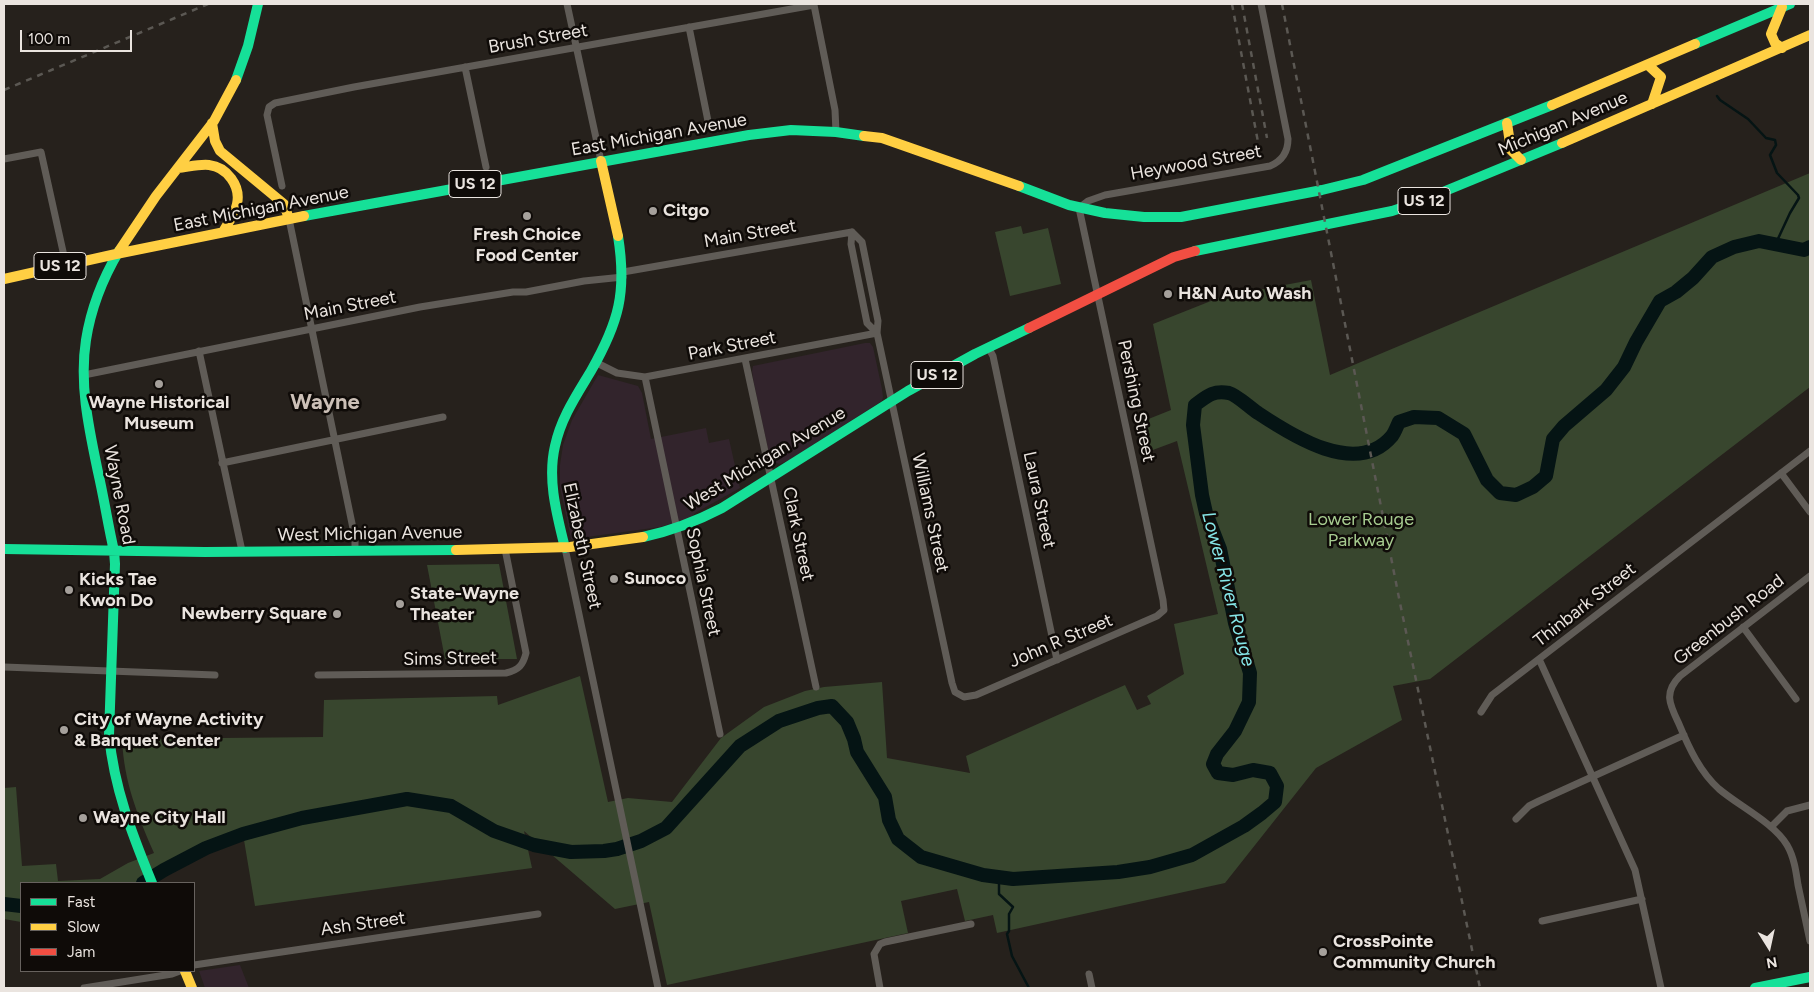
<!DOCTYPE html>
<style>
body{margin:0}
#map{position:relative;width:1814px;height:992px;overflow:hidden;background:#26211c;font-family:Figtree,sans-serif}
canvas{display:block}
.frame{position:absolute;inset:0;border:5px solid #eae4df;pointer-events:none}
.legend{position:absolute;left:20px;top:882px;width:175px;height:90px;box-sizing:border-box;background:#0f0b08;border:1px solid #67625e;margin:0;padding:6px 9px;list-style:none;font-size:15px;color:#eae4df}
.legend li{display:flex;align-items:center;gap:10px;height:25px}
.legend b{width:25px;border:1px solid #67625e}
.north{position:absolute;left:1744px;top:922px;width:50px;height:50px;-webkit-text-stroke:4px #0f0b08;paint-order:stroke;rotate:170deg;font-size:14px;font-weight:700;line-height:20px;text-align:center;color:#eae4df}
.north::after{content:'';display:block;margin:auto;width:18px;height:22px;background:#eae4df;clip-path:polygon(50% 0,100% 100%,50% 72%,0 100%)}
.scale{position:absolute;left:20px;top:30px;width:112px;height:22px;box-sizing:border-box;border:2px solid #eae4df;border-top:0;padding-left:6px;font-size:15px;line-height:18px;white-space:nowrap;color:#eae4df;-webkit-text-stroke:4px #0f0b08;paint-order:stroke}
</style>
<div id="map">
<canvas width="1814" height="992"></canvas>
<div class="frame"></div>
<ul class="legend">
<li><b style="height:6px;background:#16e098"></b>Fast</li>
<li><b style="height:6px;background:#ffcf43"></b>Slow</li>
<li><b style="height:6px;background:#f24e42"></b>Jam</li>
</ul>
<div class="north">N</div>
<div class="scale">100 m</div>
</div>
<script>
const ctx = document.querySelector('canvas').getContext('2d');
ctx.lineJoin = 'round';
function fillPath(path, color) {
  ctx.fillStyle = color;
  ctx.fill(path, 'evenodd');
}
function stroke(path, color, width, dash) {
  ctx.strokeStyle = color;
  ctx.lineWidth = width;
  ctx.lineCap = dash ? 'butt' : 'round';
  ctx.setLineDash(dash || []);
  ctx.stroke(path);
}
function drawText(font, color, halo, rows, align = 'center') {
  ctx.font = font + ' Figtree,sans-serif';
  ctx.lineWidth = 5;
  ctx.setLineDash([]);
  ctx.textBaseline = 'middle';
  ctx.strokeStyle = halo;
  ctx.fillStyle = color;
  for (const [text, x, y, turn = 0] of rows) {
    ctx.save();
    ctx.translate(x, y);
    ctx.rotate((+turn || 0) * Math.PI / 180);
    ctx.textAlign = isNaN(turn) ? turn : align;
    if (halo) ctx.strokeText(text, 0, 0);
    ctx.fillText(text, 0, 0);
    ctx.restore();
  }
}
const commercial = new Path2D(`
 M865 343H870L873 347 882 389 883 397 882 401 789 460 780 464 773 462 770 458 754 384 752 371 753 366Z
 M598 375 638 386 642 393 651 439 706 428 709 443 729 439 740 488 695 513 691 518 660 527 587 537 576 541 571 539 560 487V465L563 445 572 420Z
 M240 965 249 988H205L199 971Z`);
const green = new Path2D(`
 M1810 173V387L1430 679 1393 686 1402 720 1316 768 1225 883 997 933 993 915 965 921 957 889 901 901 908 933 667 985 649 902 615 909 524 831 532 868 255 906 243 834 206 848 164 870 143 883H21V922L4 919V788L16 787 22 866 56 864 58 881 100 879 128 863 154 853C137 814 124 782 122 739L323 737 324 700 497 696 498 705 580 676 608 802 628 798 672 802 721 738 764 707 805 691 824 687 882 682 887 758 970 773 966 756 1125 685 1137 710 1151 704 1147 696 1184 674 1174 624 1218 614 1177 441 1142 454 1136 424 1171 410 1153 324 1221 297 1311 280 1330 375Z
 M1021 226 1023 234 1048 228 1061 284 1010 296 995 232Z
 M499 564 517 659H445L427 565Z`);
const stream = new Path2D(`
 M1717 96 1720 100 1748 119 1766 138 1775 140 1776 145 1770 155 1777 173 1798 195 1799 198 1790 213 1776 243
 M999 877V894L1013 907 1009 914V931L1007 934 1012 956 1029 988`);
const river = new Path2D(`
 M143 883 164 870 206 848 243 834 302 818 407 799 451 806 494 831 534 845 571 852 604 851 617 849 641 841 666 828 740 746 779 721 818 708 832 706 847 722 854 739 857 752 885 797 889 820 898 839 921 857 983 875 1013 879 1118 872 1150 867 1192 855 1244 826 1262 813 1275 802 1277 786 1270 773 1253 770 1233 775 1218 773 1213 764 1217 754 1235 731 1249 702 1250 673 1235 623 1220 549 1206 513 1202 495 1193 425 1195 405C1207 396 1213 390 1229 393 1237 395 1250 408 1258 413 1291 435 1357 478 1392 436 1395 432 1397 426 1399 422L1414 417 1438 418 1464 434 1487 480 1500 493 1516 495 1533 487 1546 476 1553 439 1564 426 1606 390 1624 367 1636 342 1660 301 1676 292 1693 278 1712 257 1734 247 1759 241 1804 250 1810 247
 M4 904 21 906`);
const street = new Path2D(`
 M567 4 601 161
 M689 27 709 126
 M465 67 486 167
 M4 159 41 152 66 265
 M282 186 267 115 269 107 275 103 354 87 814 5 835 110 836 132
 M289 219 355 538V551
 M852 232 862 242 878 321 877 333 952 683 955 692 964 697 976 695 1157 616 1164 610 1163 600 1079 208 1088 201 1105 195 1270 166C1282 161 1288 152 1288 139L1261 4
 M852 232 851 244 867 323 877 333
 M623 272 852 232
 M988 347 993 356 1057 660
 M199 351 242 551
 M745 359 816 687
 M595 362 617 373 645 377 877 333
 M84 375 420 307 513 292H526L584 281 623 277
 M645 377 720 734
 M222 463 443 417
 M1781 473 1810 512
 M565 548 658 988
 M1810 576 1680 676C1663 693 1670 705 1679 724 1689 748 1700 772 1719 789 1739 806 1774 823 1787 845 1794 857 1796 871 1798 885 1802 904 1806 923 1810 941
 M1743 627 1796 699
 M1539 659 1635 870 1661 988
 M4 667 215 675
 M318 675 506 673C519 670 523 665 526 653L505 549
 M1481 712 1492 695 1810 451
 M1516 819 1529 806 1539 801 1684 735
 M1771 827 1787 811 1810 805
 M1542 921 1642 899
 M194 965 538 914
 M1089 974 1092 988
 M84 988 172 974 180 971
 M880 988 874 954 880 944 885 942 971 924`);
const fast = new Path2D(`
 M1695 44 1790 4
 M236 80 248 46 258 4
 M1019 186 1069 205 1105 213 1144 217H1181L1322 190 1363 180 1552 105
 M304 216 749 135 791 130 836 132 864 136
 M119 251C103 278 91 308 86 340 79 384 89 429 98 472 104 498 108 525 114 551L115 564 109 735C114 788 132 834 152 883
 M1195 251 1392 211 1416 203 1562 143
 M643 537C671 531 697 521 722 508L908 391 975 354 1029 328
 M565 548C557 515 547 480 555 446 561 418 576 396 591 371 619 322 627 292 618 236
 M4 549 205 552 456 550
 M1755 988 1810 977`);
const slow = new Path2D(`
 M1782 7 1771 34 1775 43 1782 48
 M1648 65 1661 77 1652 104
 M1552 105 1695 44
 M212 123 215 141 220 151 284 204 289 219
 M1507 123 1511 150 1521 160
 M864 136 882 138 1019 186
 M1562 143 1810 35
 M601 161 618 236
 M178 168C188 167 199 164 209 165 227 167 241 186 237 204 235 214 228 223 223 232
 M119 251 156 196 214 121 236 80
 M4 279 116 254 304 216
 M456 550 570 547 643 537
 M185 971 192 988`);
const jam = new Path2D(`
 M1029 328 1174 257 1195 251`);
const rail = new Path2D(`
 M1232 4 1258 142
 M1242 4 1267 138
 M1282 4 1400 603 1480 988
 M4 90 208 4`);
const markers = [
 [653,211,5,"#a5a09b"],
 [527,216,5,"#a5a09b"],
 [1168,294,5,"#a5a09b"],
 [159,384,5,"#a5a09b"],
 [614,579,5,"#a5a09b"],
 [69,590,5,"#a5a09b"],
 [400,604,5,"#a5a09b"],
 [337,614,5,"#a5a09b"],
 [64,730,5,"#a5a09b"],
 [83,818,5,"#a5a09b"],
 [1323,952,5,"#a5a09b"]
];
const shields = [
 [475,184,52],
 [1424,201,52],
 [60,266,52],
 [937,375,52]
];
const shieldNames = [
 ["US 12",475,184],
 ["US 12",1424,201],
 ["US 12",60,266],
 ["US 12",937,375]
];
const streetNames = [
 ["Brush Street",538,39,-10],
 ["Michigan Avenue",1563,124,-23],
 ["East Michigan Avenue",659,135,-10],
 ["Heywood Street",1196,163,-10],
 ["East Michigan Avenue",261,209,-11],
 ["Main Street",750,234,-10],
 ["Main Street",350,306,-11],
 ["Park Street",732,346,-11],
 ["Pershing Street",1136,401,78],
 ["West Michigan Avenue",765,459,-31],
 ["Wayne Road",119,495,79],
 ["Laura Street",1039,500,78],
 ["Williams Street",930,513,78],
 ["West Michigan Avenue",370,534,-1],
 ["Clark Street",798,534,78],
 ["Elizabeth Street",582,546,78],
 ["Sophia Street",703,582,78],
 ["Thinbark Street",1585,605,-38],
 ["Greenbush Road",1729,620,-38],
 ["John R Street",1061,641,-23],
 ["Sims Street",450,659,-1],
 ["Ash Street",363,924,-8]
];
const poiNames = [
 ["Citgo",663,211],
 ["Fresh Choice",527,235,"center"],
 ["Food Center",527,256,"center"],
 ["H&N Auto Wash",1178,294],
 ["Wayne Historical",159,403,"center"],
 ["Museum",159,424,"center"],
 ["Sunoco",624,579],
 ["Kicks Tae",79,580],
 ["Kwon Do",79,601],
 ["State-Wayne",410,594],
 ["Theater",410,615],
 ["Newberry Square",327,614,"right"],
 ["City of Wayne Activity",74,720],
 ["& Banquet Center",74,741],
 ["Wayne City Hall",93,818],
 ["CrossPointe",1333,942],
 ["Community Church",1333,963]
];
const parkNames = [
 ["Lower Rouge",1361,520],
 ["Parkway",1361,541]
];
const waterNames = [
 ["Lower River Rouge",1228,589,75]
];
const districtNames = [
 ["Wayne",325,403]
];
fillPath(commercial, '#32242c');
fillPath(green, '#38462e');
stroke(stream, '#051414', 2.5);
stroke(river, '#051414', 14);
stroke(street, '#605c57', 7);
stroke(fast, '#16e098', 10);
stroke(slow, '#ffcf43', 10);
stroke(jam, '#f24e42', 10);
stroke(rail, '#5b5853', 2.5, [6, 6]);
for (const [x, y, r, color] of markers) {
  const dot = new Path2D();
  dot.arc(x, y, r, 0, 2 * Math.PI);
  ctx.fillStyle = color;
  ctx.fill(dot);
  stroke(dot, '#0f0b08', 2);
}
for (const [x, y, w] of shields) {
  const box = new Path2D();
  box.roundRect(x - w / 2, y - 13.5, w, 27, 4);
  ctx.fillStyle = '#0f0b08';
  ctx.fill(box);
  stroke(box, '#eae4df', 1);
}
drawText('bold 16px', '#eae4df', null, shieldNames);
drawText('18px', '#eae4df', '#0f0b08', streetNames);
drawText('bold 18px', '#eae4df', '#0f0b08', poiNames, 'left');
drawText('18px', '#a7cc90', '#0f0b08', parkNames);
drawText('italic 19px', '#86e6e8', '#0f0b08', waterNames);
drawText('bold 22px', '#ccc0b7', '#0f0b08', districtNames);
</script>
